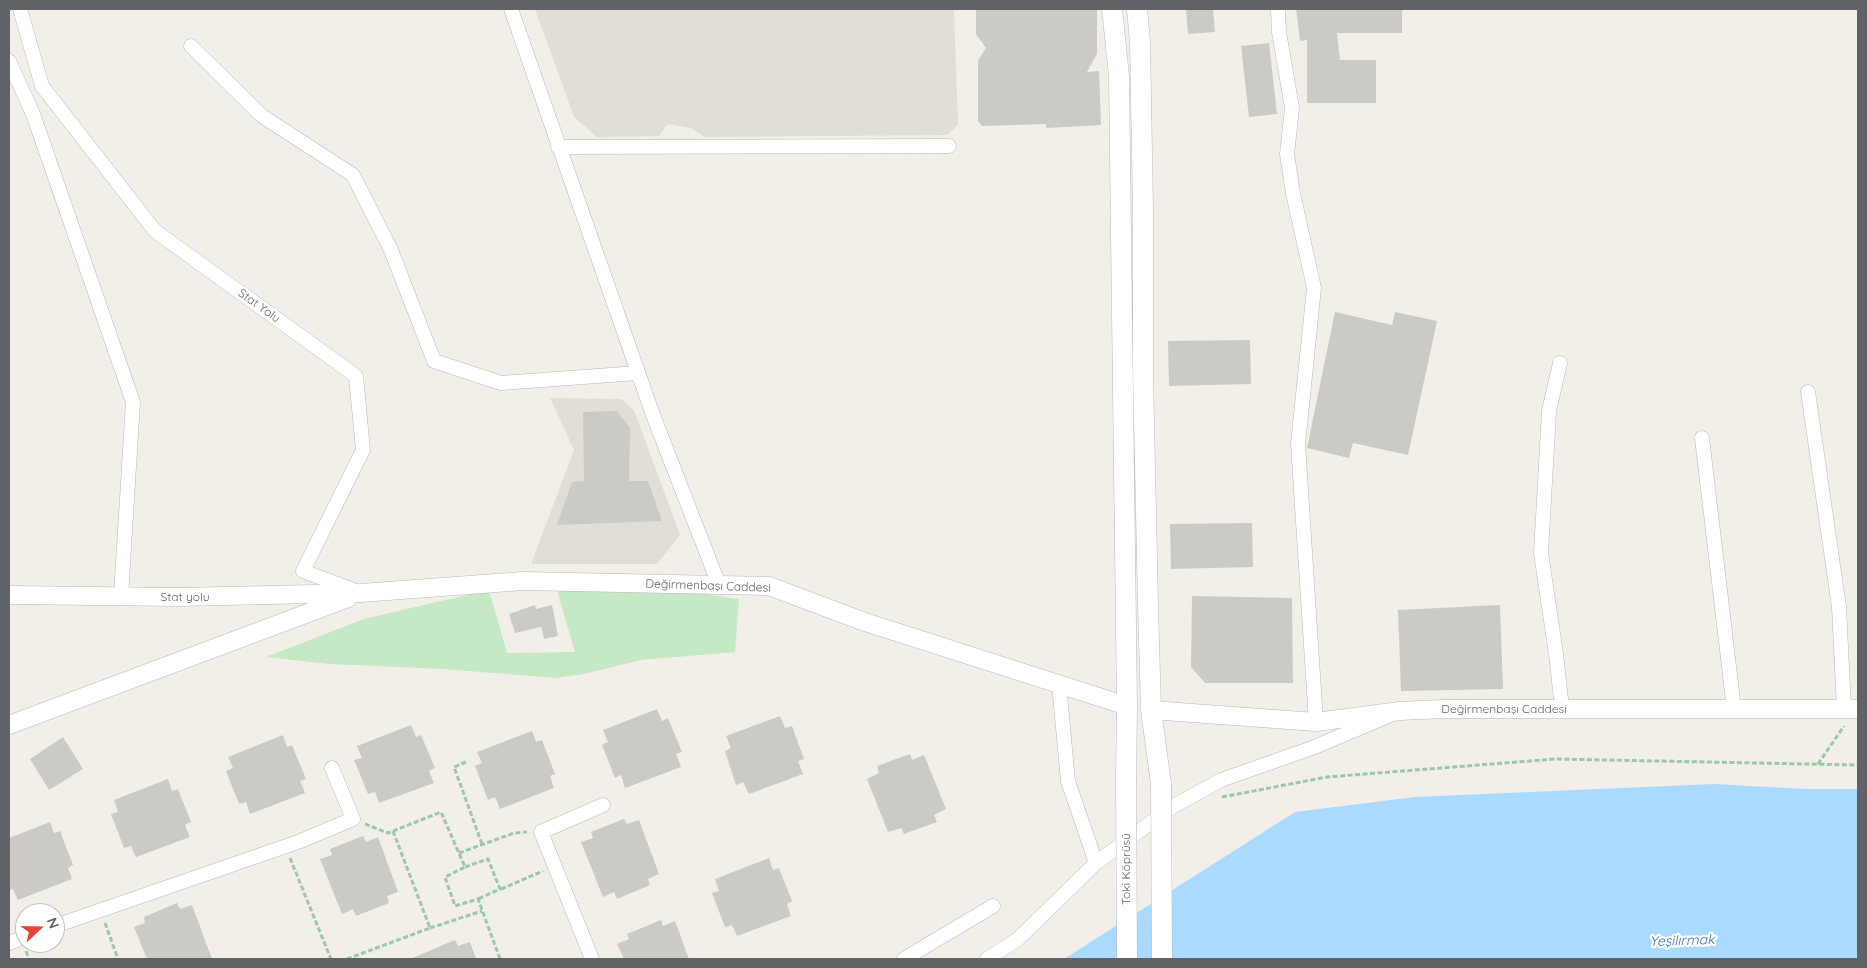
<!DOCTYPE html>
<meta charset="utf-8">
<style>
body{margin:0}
#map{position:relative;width:1867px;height:968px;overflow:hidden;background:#f1efe8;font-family:Quicksand,sans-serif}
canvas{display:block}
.frame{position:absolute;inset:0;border:10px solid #5f6368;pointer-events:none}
.north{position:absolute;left:15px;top:903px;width:50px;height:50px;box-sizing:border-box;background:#fff;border:1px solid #bfc1c3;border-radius:50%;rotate:69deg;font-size:14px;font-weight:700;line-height:20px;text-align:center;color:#5f6368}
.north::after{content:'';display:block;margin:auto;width:18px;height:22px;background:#ea4335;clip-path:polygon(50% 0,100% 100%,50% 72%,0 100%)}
</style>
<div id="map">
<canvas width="1867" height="968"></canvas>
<div class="frame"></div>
<div class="north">N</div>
</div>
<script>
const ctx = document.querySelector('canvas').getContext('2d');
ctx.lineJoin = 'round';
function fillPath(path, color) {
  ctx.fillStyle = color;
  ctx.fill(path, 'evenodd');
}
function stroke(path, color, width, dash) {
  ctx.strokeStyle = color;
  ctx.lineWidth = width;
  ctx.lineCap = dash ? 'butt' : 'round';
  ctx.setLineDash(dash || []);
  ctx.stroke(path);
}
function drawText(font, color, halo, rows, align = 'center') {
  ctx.font = font + ' Quicksand,sans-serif';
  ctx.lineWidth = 4.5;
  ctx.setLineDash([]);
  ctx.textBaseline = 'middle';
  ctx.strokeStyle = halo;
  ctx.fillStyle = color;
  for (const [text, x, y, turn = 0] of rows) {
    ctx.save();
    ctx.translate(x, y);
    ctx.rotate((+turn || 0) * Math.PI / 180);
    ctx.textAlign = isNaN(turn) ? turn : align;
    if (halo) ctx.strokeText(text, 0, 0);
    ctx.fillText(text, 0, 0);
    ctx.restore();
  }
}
const education = new Path2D(`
 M535 9H954L958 125 947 135 705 137 691 128 667 124 659 136 597 137 574 117Z
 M550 398 621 399 634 410 680 535 657 564H531L574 450Z`);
const green = new Path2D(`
 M556 587H708L710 595 739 599 735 652 641 660 584 674 555 678 444 669 330 664 266 657 364 619 489 590 507 653 575 652Z`);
const water = new Path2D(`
 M1714 784 1805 789H1858V959H1064L1295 812 1415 797Z`);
const building = new Path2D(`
 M976 9H1097V54L1087 72 1099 71 1101 125 1046 128V124L982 126 978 121V60L986 48 976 34Z
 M1186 9H1213L1215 32 1188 34Z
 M1296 9H1402V33H1337L1340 60H1376V103H1307V40L1300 41Z
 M1269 43 1277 114 1249 117 1241 46Z
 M1335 312 1392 325 1395 312 1437 321 1408 455 1353 443 1349 458 1307 448Z
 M1250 340 1251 384 1169 386 1168 341Z
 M617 411 630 428 629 481H648L662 521 557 525 572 482 584 481 583 412Z
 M1252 523 1253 567 1171 569 1170 524Z
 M1192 596 1292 598 1293 683H1205L1191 667Z
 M535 605 536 609 552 605 558 636 544 639 541 627 515 633 509 614Z
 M1500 605 1503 689 1401 691 1398 610Z
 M657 709 662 721 668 718 682 752 676 754 681 767 625 788 621 775 615 778 602 745 608 742 603 730Z
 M780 716 785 728 792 726 804 759 798 761 803 774 749 794 743 782 736 785 725 751 731 748 726 736Z
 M411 725 416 737 421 735 435 768 429 771 434 783 379 803 375 792 368 794 354 760 362 758 357 746Z
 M532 731 536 742 542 740 555 774 550 776 554 788 500 809 495 797 488 800 475 766 482 763 477 752Z
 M283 735 287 747 292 745 306 779 300 781 305 793 250 814 246 802 239 804 226 771 233 768 228 757Z
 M63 737 83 769 49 790 30 759Z
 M910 754 912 760 924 755 946 809 934 815 937 822 904 834 901 828 888 832 867 779 879 773 877 766Z
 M168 779 172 791 178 789 191 822 185 825 190 837 136 857 131 846 124 848 111 814 118 812 114 800Z
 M624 819 627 824 639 820 659 874 648 879 650 885 617 899 614 892 603 897 581 842 593 838 591 832Z
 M50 822 54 833 60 831 73 865 68 868 72 879 18 900 13 889 9 890V838Z
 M363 836 366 842 378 837 398 892 387 896 389 903 356 916 353 909 342 914 320 859 332 855 330 849Z
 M769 858 773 870 779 868 792 901 787 904 791 916 737 936 732 925 725 927 712 893 719 891 715 879Z
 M177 903 180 909 192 905 212 959H147L134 927 145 923 144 917Z
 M661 920 663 926 675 921 689 959H624L617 944 629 939 627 934Z
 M455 940 458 946 470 942 476 959H410Z`);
const path = new Path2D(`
 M466 762 454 767 482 844
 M1818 764 1844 726
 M1222 797 1327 777 1555 759 1858 765
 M365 824 388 833 441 812 465 867 445 877 455 906 478 899 500 959
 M459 853 514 833 527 832
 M290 858 331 959
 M465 867 488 859 500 889 478 899
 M501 889 543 871
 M105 923 118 959
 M430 928 482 911
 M26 951 29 959
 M347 959 430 928 393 831`);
const minor = new Path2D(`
 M20 9 42 86 155 231 356 376 363 450 303 571 356 591
 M511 9 653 415 719 585
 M1278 9 1279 32 1292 108 1287 154 1293 193 1314 288 1298 444 1316 722
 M191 46 262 116 353 175 391 250 434 361 501 383 638 373
 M9 61 33 114 133 402 121 596
 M558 147 949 146
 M1560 363 1549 411 1541 553 1556 654 1562 708
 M1808 392 1839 607 1844 709
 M1702 438 1734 709
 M1059 684 1068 781 1096 863
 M55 926 298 842 353 819 332 768
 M9 943 25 937
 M592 959 541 832 603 805
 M904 959 993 906
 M987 959 1018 939 1096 863 1172 807 1221 780 1312 748 1388 716`);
const tertiary = new Path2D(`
 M9 595 178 597 361 593 523 581 769 586 862 621 1127 706
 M1151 710 1316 722 1400 711 1443 709H1858
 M9 725 348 598`);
const secondary = new Path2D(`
 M1112 9 1119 76 1127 706 1126 779
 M1137 9 1140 42 1143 209V374L1148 605 1151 710 1161 784`);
const secondaryBridge = new Path2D(`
 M1126 779 1127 959
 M1161 784 1162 959`);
const streetNames = [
 ["Stat Yolu",259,306,36],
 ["Değirmenbaşı Caddesi",708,586,2],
 ["Stat yolu",185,597],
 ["Değirmenbaşı Caddesi",1504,709],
 ["Toki Köprüsü",1126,869,-90]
];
const waterNames = [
 ["Yeşilırmak",1682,941,-2]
];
fillPath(education, '#e1ded6');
fillPath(green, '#c5e8c5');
fillPath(water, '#aadaff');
fillPath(building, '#cccac5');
stroke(minor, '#b5b8bc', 15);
stroke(tertiary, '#b5b8bc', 19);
stroke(secondary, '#b6babf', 21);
stroke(path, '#9cc7a9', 3, [5, 2.5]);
stroke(minor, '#fff', 14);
stroke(tertiary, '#fff', 18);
stroke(secondary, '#fff', 20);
stroke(secondaryBridge, '#b6babf', 21, []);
stroke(secondaryBridge, '#fff', 20);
drawText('12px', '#5f6368', '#fff', streetNames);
drawText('italic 14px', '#4174aa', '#fff', waterNames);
</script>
